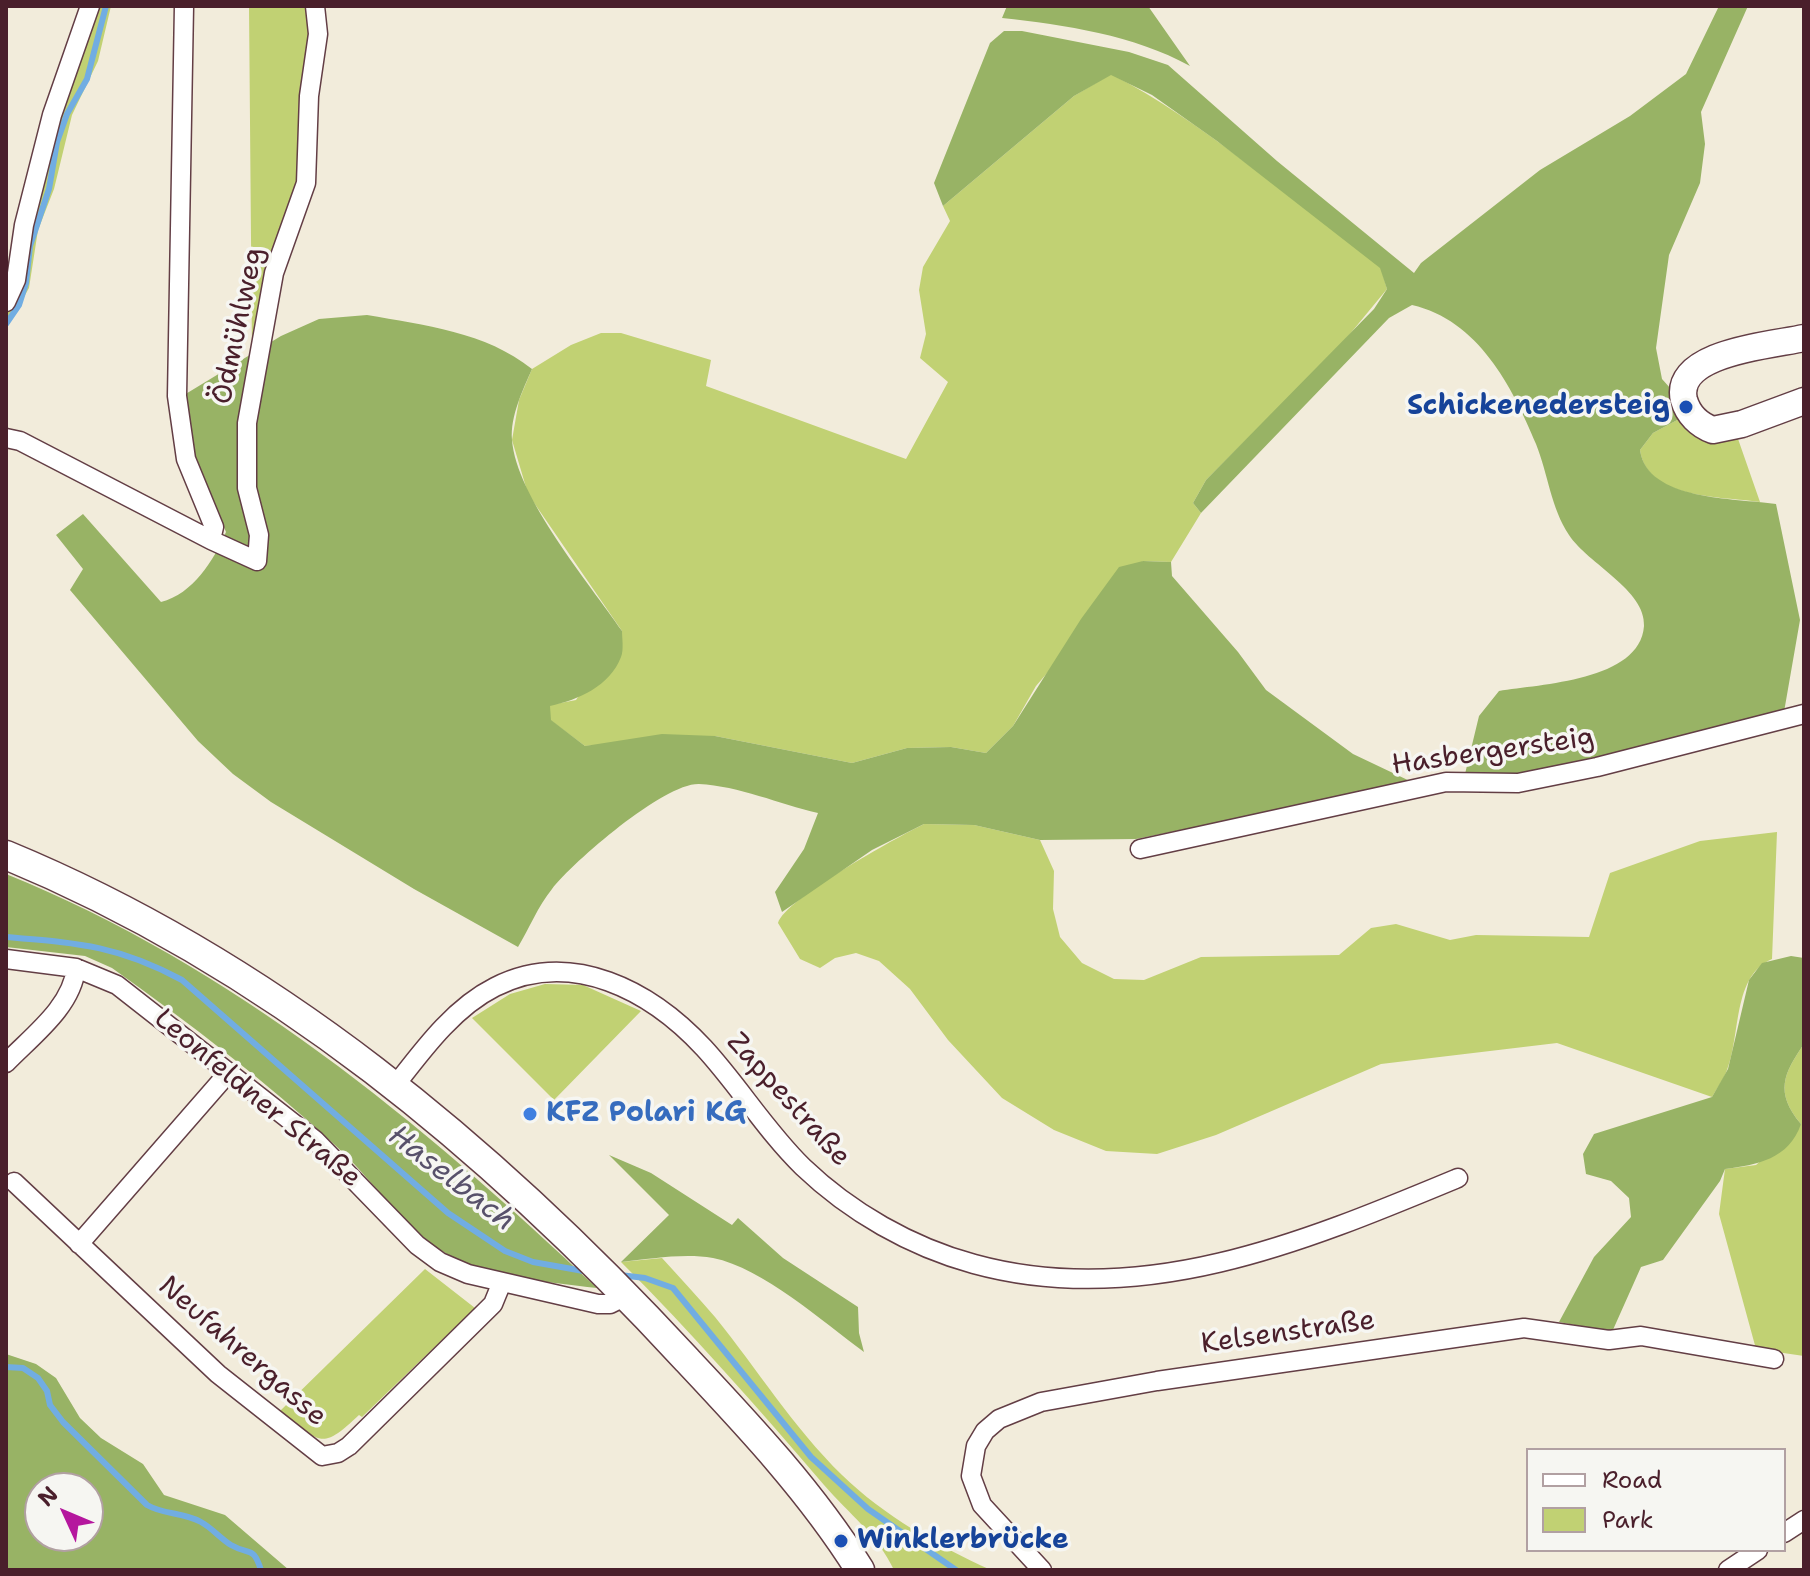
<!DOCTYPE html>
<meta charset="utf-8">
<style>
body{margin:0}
#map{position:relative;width:1810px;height:1576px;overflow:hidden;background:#f2ecdb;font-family:"Shantell Sans",sans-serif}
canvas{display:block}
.frame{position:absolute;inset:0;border:8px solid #4a1f2b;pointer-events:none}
.legend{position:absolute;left:1526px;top:1448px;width:260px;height:104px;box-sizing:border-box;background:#f6f6f2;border:2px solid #b1a0a2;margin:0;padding:10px 14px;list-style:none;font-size:24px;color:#4a1f2b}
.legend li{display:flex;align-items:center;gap:16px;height:40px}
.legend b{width:40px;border:2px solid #b1a0a2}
.north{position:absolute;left:24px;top:1472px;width:80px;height:80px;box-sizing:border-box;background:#f6f6f2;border:2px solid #b1a0a2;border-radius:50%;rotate:314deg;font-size:22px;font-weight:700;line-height:32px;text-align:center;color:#4a1f2b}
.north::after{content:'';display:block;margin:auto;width:28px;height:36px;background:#b5179e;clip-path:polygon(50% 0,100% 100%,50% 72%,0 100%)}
</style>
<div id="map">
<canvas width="1810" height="1576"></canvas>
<div class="frame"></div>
<ul class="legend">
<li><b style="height:10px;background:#fff"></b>Road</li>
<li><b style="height:22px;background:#c1d173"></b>Park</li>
</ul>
<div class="north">N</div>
</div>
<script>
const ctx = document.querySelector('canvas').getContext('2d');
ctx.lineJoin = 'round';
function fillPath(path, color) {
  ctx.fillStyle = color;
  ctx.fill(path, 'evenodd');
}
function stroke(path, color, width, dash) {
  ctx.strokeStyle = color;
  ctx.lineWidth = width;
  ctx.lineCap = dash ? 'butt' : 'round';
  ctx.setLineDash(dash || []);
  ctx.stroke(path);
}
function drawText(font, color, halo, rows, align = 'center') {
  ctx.font = font + ' "Shantell Sans",sans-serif';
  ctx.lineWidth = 7;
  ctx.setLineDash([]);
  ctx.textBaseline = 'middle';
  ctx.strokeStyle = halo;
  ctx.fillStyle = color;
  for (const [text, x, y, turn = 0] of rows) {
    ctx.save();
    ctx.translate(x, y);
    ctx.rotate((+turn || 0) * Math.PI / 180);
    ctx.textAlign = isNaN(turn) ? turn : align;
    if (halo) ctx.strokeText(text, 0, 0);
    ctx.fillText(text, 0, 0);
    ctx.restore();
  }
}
const green = new Path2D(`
 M95 6H111L98 61 72 115 54 189 38 230 29 288 6 329V314L13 303 57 115Z
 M249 6H308L310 35 304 158 252 354Z
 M1111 74C1204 122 1282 194 1367 255L1381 268 1387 289 1340 346 1206 480 1193 503 1201 513 1171 562 1143 561 1036 686 1013 726 986 753 951 747 907 748 852 763 715 736 585 746 550 720V705L576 700 622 631 528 494 512 440 519 400 532 369 571 345 601 333H621L711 360 706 386 906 459 948 382 920 358 926 334 919 290 923 267 950 221 943 206 1074 96Z
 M1681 418 1737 436 1760 502C1721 496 1647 500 1640 450L1653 433Z
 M924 824 974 825 1040 840 1054 871 1053 909 1060 937 1082 963 1114 979 1144 980 1201 957 1339 955 1371 928 1396 924 1450 940 1476 935 1589 937 1610 873 1700 841 1777 832 1772 959C1732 976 1741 1035 1727 1070 1724 1079 1717 1088 1712 1097L1557 1043 1381 1064 1216 1135 1157 1154 1106 1151 1054 1130 1002 1098 948 1040 910 989 879 961 856 953 835 958 820 968 800 959 778 923C786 898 896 838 924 824Z
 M545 984 583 985 641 1011 554 1100 472 1018 510 994Z
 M1804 1044V1356L1756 1349 1719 1214 1725 1169 1756 1165 1801 1124C1774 1092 1784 1073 1804 1044Z
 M662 1258C680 1278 698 1297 715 1317 758 1370 793 1427 842 1475 884 1516 938 1546 991 1570H894C877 1534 849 1514 824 1485 759 1409 692 1333 621 1262Z
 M425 1269 475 1308 362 1417 359 1415C319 1453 321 1441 280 1411Z`);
const forest = new Path2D(`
 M1007 6H1148L1190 66C1134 35 1065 25 1002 18Z
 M1719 6H1748L1701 112 1705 144 1700 183 1669 255 1656 348 1662 379 1671 389 1681 418 1653 433 1640 450C1647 501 1735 498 1776 504L1800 620 1784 712 1726 730 1517 776 1465 774 1479 716 1499 691C1540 684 1640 681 1644 626 1646 590 1588 564 1569 535 1551 508 1548 474 1536 444 1512 386 1478 320 1412 305L1389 318 1201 513 1193 503 1206 480 1374 309 1387 289 1380 268 1217 141 1152 95 1111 75 1074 96 943 206 934 183 990 43 1004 31H1022L1129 52 1168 65 1277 161 1414 273 1421 263 1540 170 1630 116 1686 74Z
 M367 315C424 325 486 332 532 369 523 390 510 416 512 440 516 496 589 583 622 631 622 638 624 650 621 657 610 686 578 700 550 706L551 720 585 746 662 734 715 736 852 763 907 748 951 747 986 753 1013 726 1081 619 1119 567 1143 561 1171 562 1172 576 1238 652 1266 690 1353 754 1414 783 1136 839 1040 840 974 825 924 824 872 850 782 912 775 892 804 849 818 813C779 804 739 786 699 784 664 783 574 861 552 889 538 906 529 929 518 947L414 889 271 802 233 774 198 741 70 590 83 569 56 535 83 514 161 602C193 594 214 560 226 532L191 448 184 395 281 336 319 319Z
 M6 874C233 966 420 1121 597 1288 547 1282 481 1277 439 1249 399 1222 371 1178 336 1146 267 1082 189 1023 112 968L85 956 6 947Z
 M1791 956 1804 958V1044C1784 1073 1774 1092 1801 1124 1789 1159 1757 1165 1725 1169L1720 1181 1663 1260 1641 1267 1612 1332 1559 1322 1594 1257 1631 1217 1629 1198 1611 1181 1586 1174 1583 1154 1594 1134 1712 1097 1728 1069 1749 980 1762 963Z
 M609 1155 651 1173 732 1225 738 1218 783 1258 858 1307 859 1333 864 1352C823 1322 763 1268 713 1258 683 1253 651 1259 621 1262L669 1215Z
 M6 1354 36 1364 56 1378 80 1418 101 1438 143 1464 164 1495 225 1515 289 1570H6ZM88 1488V1536H40V1488Z`);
const stream = new Path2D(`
 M6 324 19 305 26 283 30 246 49 189 57 142 67 114 87 79 106 6
 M6 937C77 943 117 945 182 980L448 1213 505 1251 533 1262 589 1272
 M620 1275 645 1278 673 1288 811 1457 868 1509 956 1570
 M6 1367 23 1368 38 1378 47 1391 50 1405 63 1422 147 1505C164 1515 183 1512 201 1522 212 1528 220 1538 231 1545 250 1556 253 1545 261 1570`);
const street = new Path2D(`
 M6 302 16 280 24 225 52 115 90 6
 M6 438 20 441 211 540 214 527 186 459 177 396 184 6
 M211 540 257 561 259 535 247 488V423L274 273 306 183 309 96 318 34 315 6
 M1140 849 1446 782 1518 783 1597 767 1804 714
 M6 959 76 968 117 985 315 1140 417 1245 440 1262 468 1274 598 1304H610L626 1296
 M6 1063C32 1036 72 1007 76 968
 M394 1087C422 1051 453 1008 495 987 572 948 651 991 704 1048 739 1086 766 1131 803 1167 850 1212 911 1247 974 1264 1142 1310 1304 1242 1458 1178
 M14 1182 218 1374 322 1456 338 1453 349 1446 493 1304 502 1282
 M79 1244 229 1072
 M1784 1533 1804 1520
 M1042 1570 982 1505 971 1476 976 1446 985 1431 999 1419 1041 1402 1157 1381 1524 1328 1609 1340 1641 1336 1774 1359
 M1728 1570 1758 1550`);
const secondary = new Path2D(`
 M1804 338C1774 345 1672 352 1684 400 1688 414 1699 425 1713 430L1742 424 1804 401`);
const primary = new Path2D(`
 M6 855C272 965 493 1150 687 1360 749 1426 812 1493 860 1570`);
const markers = [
 [1686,407,8,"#1a4fb4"],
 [530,1114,8,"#3f7fe0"],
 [841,1541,8,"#1a4fb4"]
];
const streetNames = [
 ["Ödmühlweg",239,326,-78],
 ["Hasbergersteig",1493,752,-8],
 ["Leonfeldner Straße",257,1099,40],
 ["Zappestraße",788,1100,48],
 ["Kelsenstraße",1288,1333,-8],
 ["Neufahrergasse",242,1352,41]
];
const transitNames = [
 ["Schickenedersteig",1670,407],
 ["Winklerbrücke",857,1541,"left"]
];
const shopNames = [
 ["KFZ Polari KG",546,1114]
];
const waterNames = [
 ["Haselbach",451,1179,38]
];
fillPath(green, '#c1d173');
fillPath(forest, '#98b365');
stroke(stream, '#71ade2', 6);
stroke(street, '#633e45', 21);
stroke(secondary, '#633e45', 29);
stroke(primary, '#633e45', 31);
stroke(street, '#fff', 18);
stroke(secondary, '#fff', 26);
stroke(primary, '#fff', 28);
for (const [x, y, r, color] of markers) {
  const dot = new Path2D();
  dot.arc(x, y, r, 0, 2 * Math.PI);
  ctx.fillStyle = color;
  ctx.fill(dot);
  stroke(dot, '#f6f6f2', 3);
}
drawText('28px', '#4a1f2b', '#f6f6f2', streetNames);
drawText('bold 28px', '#164399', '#f6f6f2', transitNames, 'right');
drawText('bold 28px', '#366cbe', '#f6f6f2', shopNames, 'left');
drawText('italic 30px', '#58516b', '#f6f6f2', waterNames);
</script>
